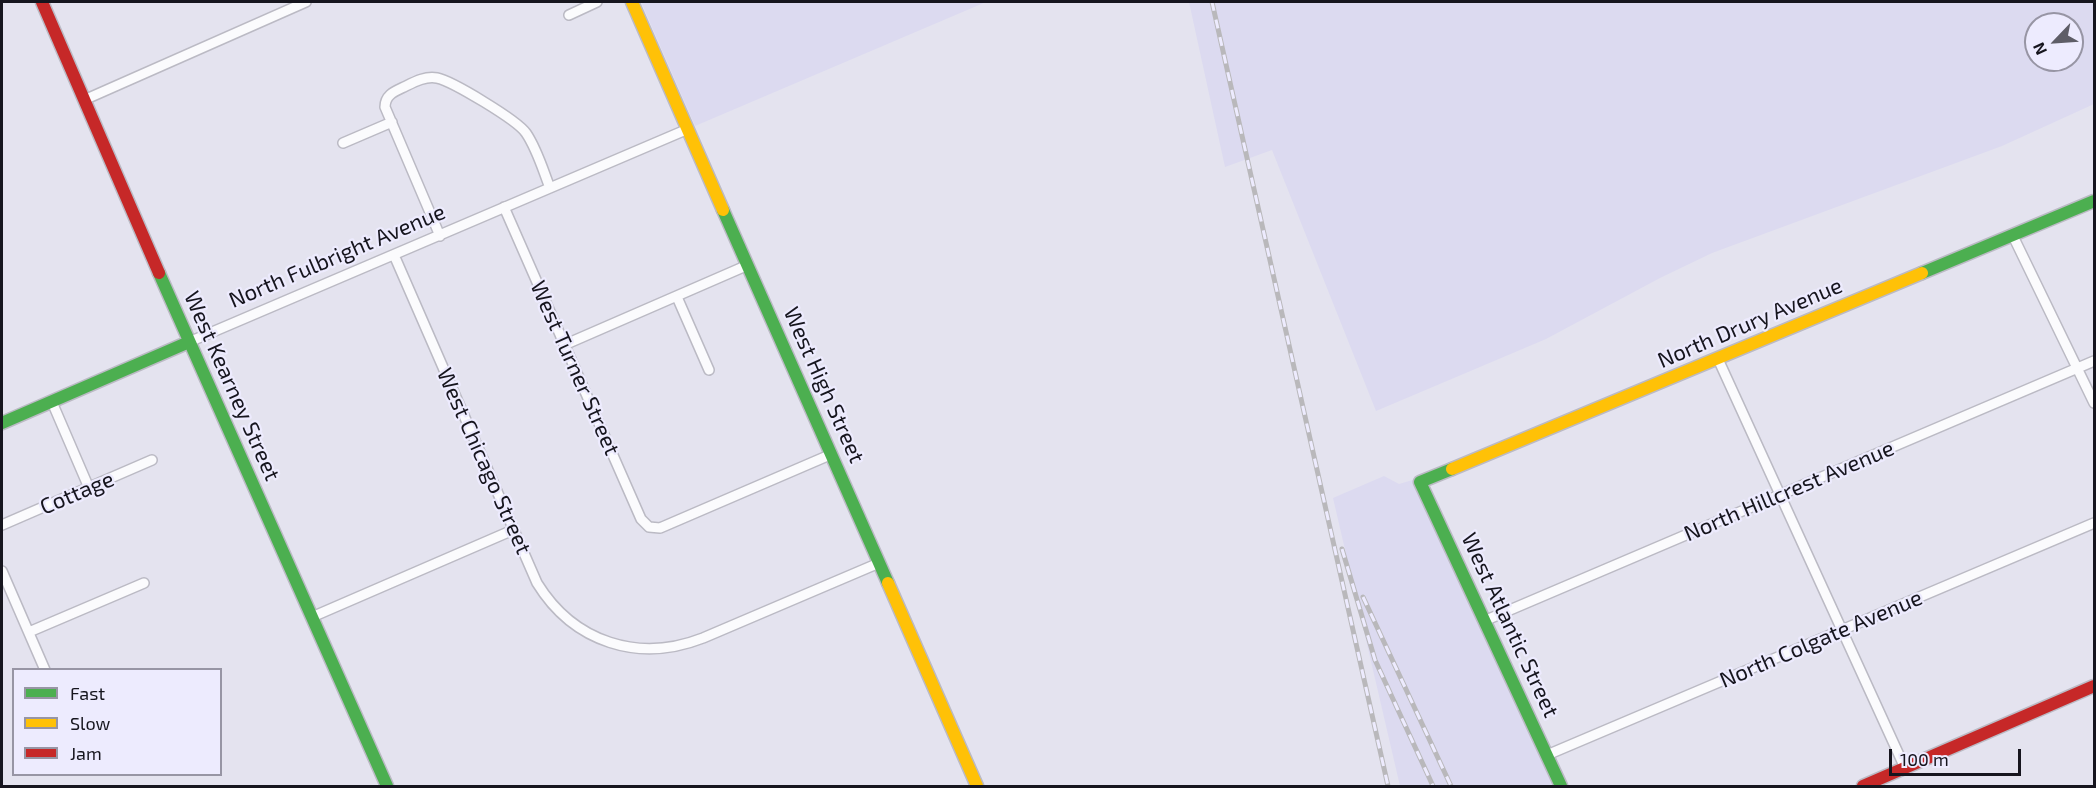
<!DOCTYPE html>
<style>
body{margin:0}
#map{position:relative;width:2096px;height:788px;overflow:hidden;background:#e4e3ef;font-family:"Exo 2",sans-serif}
canvas{display:block}
.frame{position:absolute;inset:0;border:3px solid #16151e;pointer-events:none}
.legend{position:absolute;left:12px;top:668px;width:210px;height:108px;box-sizing:border-box;background:#edebfe;border:2px solid #9795a4;margin:0;padding:8px 10px;list-style:none;font-size:18px;color:#16151e}
.legend li{display:flex;align-items:center;gap:12px;height:30px}
.legend b{width:30px;border:2px solid #9795a4}
.north{position:absolute;left:2024px;top:12px;width:60px;height:60px;box-sizing:border-box;background:#edebfe;border:2px solid #9795a4;border-radius:50%;rotate:245deg;font-size:16px;font-weight:700;line-height:24px;text-align:center;color:#16151e}
.north::after{content:'';display:block;margin:auto;width:21px;height:27px;background:#5e5d67;clip-path:polygon(50% 0,100% 100%,50% 72%,0 100%)}
.scale{position:absolute;left:1889px;top:749px;width:132px;height:27px;box-sizing:border-box;border:3px solid #16151e;border-top:0;padding-left:8px;font-size:18px;line-height:21px;white-space:nowrap;color:#16151e;-webkit-text-stroke:4px #edebfe;paint-order:stroke}
</style>
<div id="map">
<canvas width="2096" height="788"></canvas>
<div class="frame"></div>
<ul class="legend">
<li><b style="height:8px;background:#4caf50"></b>Fast</li>
<li><b style="height:8px;background:#ffc107"></b>Slow</li>
<li><b style="height:8px;background:#c62828"></b>Jam</li>
</ul>
<div class="north">N</div>
<div class="scale">100 m</div>
</div>
<script>
const ctx = document.querySelector('canvas').getContext('2d');
ctx.lineJoin = 'round';
function fillPath(path, color) {
  ctx.fillStyle = color;
  ctx.fill(path, 'evenodd');
}
function stroke(path, color, width, dash) {
  ctx.strokeStyle = color;
  ctx.lineWidth = width;
  ctx.lineCap = dash ? 'butt' : 'round';
  ctx.setLineDash(dash || []);
  ctx.stroke(path);
}
function drawText(font, color, halo, rows, align = 'center') {
  ctx.font = font + ' "Exo 2",sans-serif';
  ctx.lineWidth = 4.5;
  ctx.setLineDash([]);
  ctx.textBaseline = 'middle';
  ctx.strokeStyle = halo;
  ctx.fillStyle = color;
  for (const [text, x, y, turn = 0] of rows) {
    ctx.save();
    ctx.translate(x, y);
    ctx.rotate((+turn || 0) * Math.PI / 180);
    ctx.textAlign = isNaN(turn) ? turn : align;
    if (halo) ctx.strokeText(text, 0, 0);
    ctx.fillText(text, 0, 0);
    ctx.restore();
  }
}
const built = new Path2D(`
 M641 2H986L695 126Z
 M1189 2H2094V104L2002 146 1712 253 1660 278 1546 339 1376 411 1272 150 1225 167ZM2036 24H2072V60H2036Z
 M1384 476 1399 484 1416 479 1556 786H1400L1333 498Z`);
const street = new Path2D(`
 M569 15 597 2
 M84 100 306 2
 M343 143 392 122
 M504 207 641 519 649 527 660 528 832 454
 M440 236 385 107C385 94 396 91 406 86 416 81 426 76 437 78 452 81 517 120 526 133 537 149 543 170 550 188
 M2013 236 2094 403
 M394 255 537 583C574 643 639 663 703 638L879 563
 M677 297 709 370
 M189 342 688 129
 M564 345 748 265
 M1718 359 1905 768
 M52 402 89 488
 M2 525 152 460
 M2 571 45 670
 M312 617 513 530
 M1484 621 2094 361
 M29 632 144 583
 M1547 755 2094 523`);
const fast = new Path2D(`
 M723 210 888 583
 M159 273 387 786
 M1922 273 2094 201
 M2 423 189 342
 M1452 469 1420 482 1561 786`);
const slow = new Path2D(`
 M632 2 723 210
 M1452 469 1922 273
 M888 583 977 786`);
const jam = new Path2D(`
 M42 2 159 273
 M1863 786 2094 686`);
const rail = new Path2D(`
 M1212 2 1388 786
 M1342 549 1375 660 1433 786
 M1363 597 1451 786`);
const streetNames = [
 ["North Fulbright Avenue",337,256,-23],
 ["North Drury Avenue",1750,323,-23],
 ["West Turner Street",575,368,66],
 ["West High Street",824,385,66],
 ["West Kearney Street",232,386,66],
 ["West Chicago Street",484,461,66],
 ["North Hillcrest Avenue",1789,491,-23],
 ["Cottage",77,493,-23],
 ["West Atlantic Street",1510,625,65],
 ["North Colgate Avenue",1821,639,-23]
];
fillPath(built, '#dcdaf0');
stroke(street, '#bbbac4', 12);
stroke(fast, '#bbbac4', 15);
stroke(slow, '#bbbac4', 15);
stroke(jam, '#bbbac4', 15);
stroke(street, '#fbfbfd', 9);
stroke(fast, '#4caf50', 12);
stroke(slow, '#ffc107', 12);
stroke(jam, '#c62828', 12);
stroke(rail, '#b9b8bb', 5);
stroke(rail, '#edebfe', 3, [9]);
drawText('22px', '#16151e', '#edebfe', streetNames);
</script>
